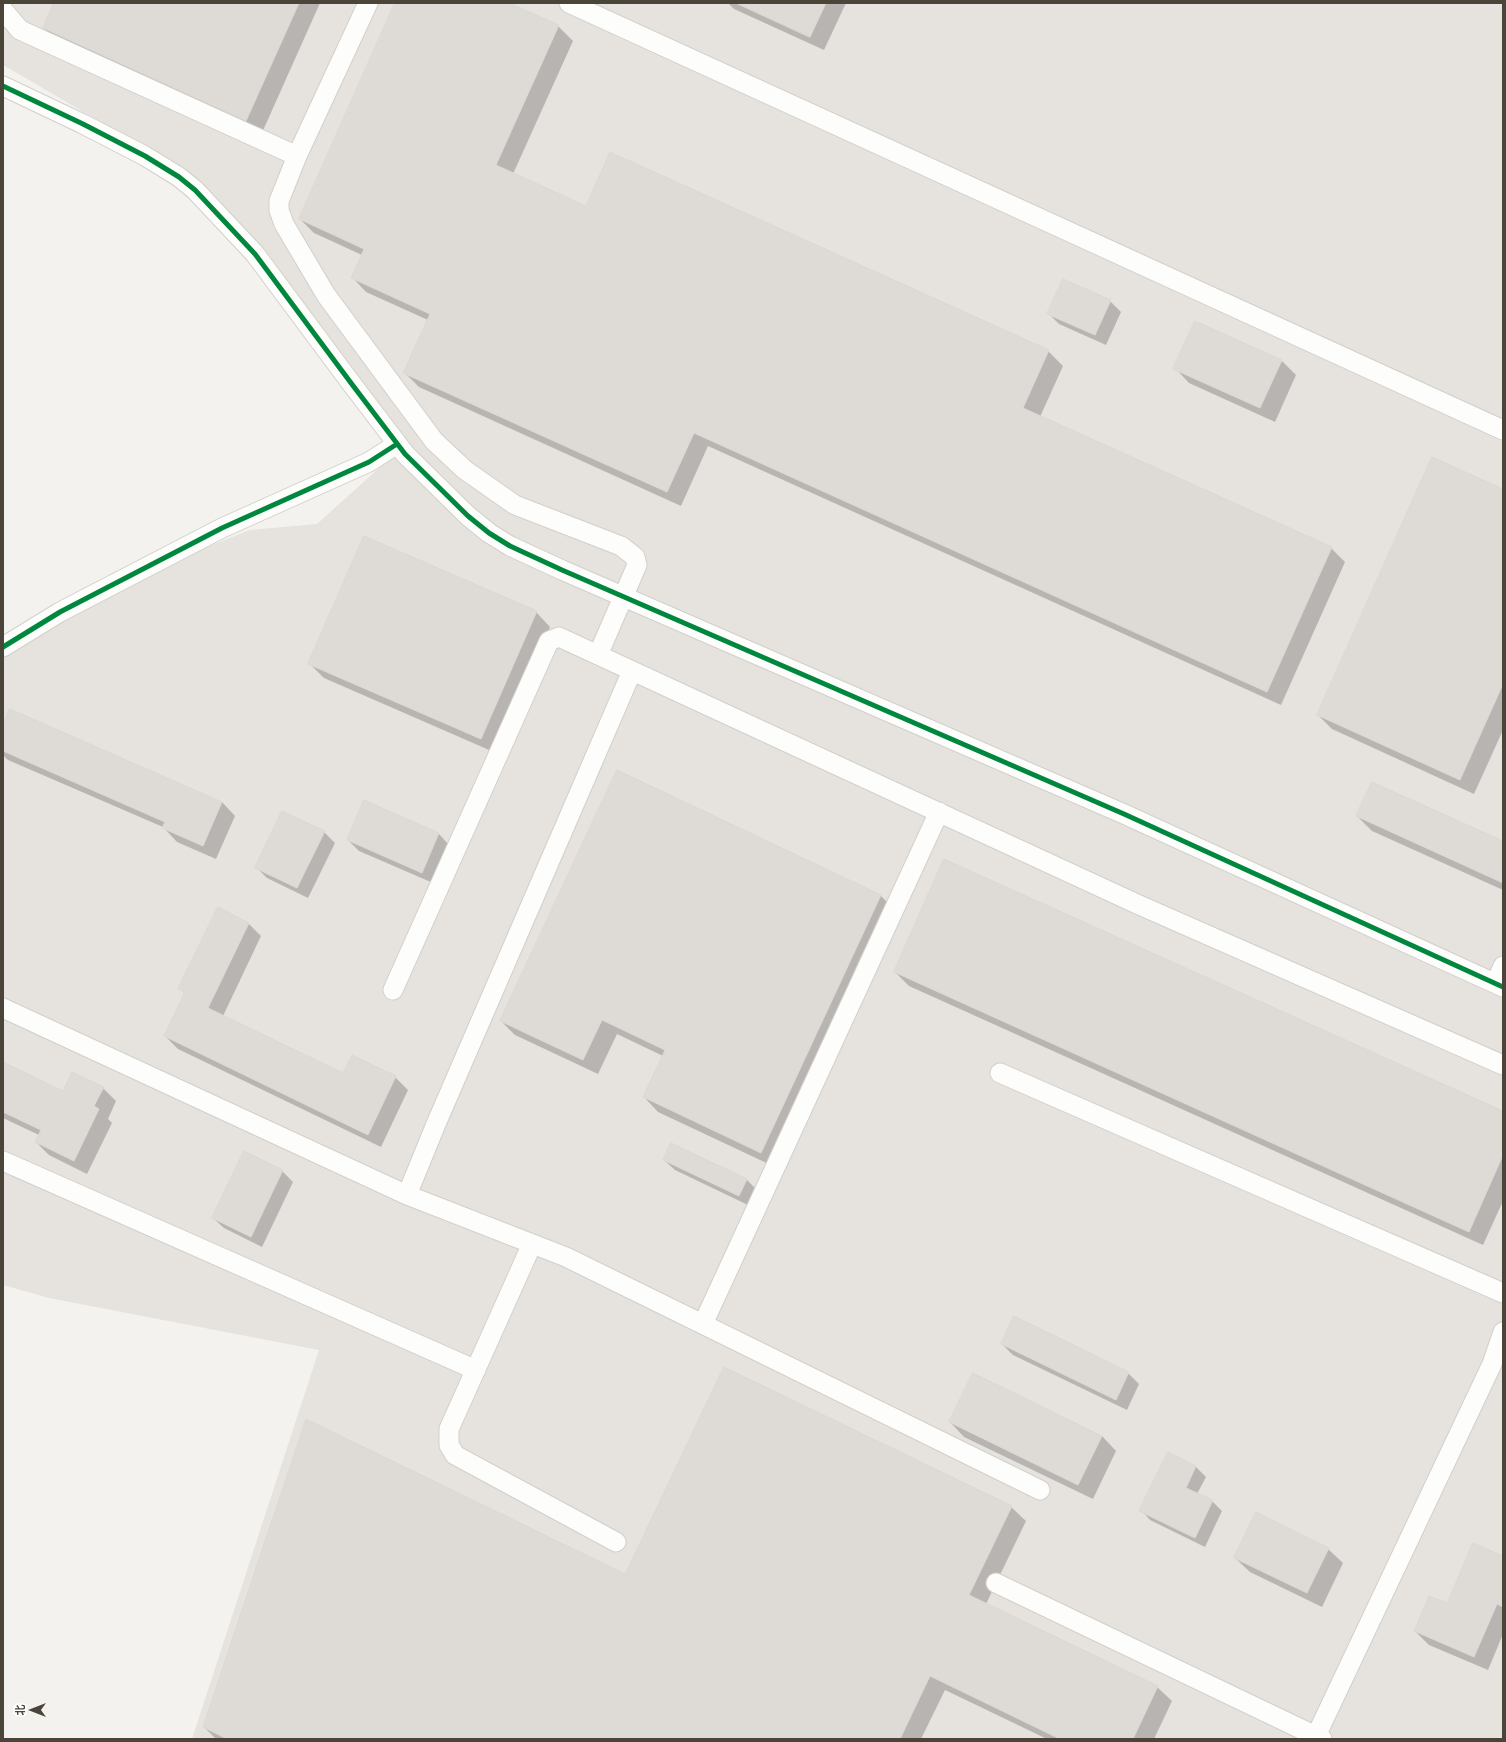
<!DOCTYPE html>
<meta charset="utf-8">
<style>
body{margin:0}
#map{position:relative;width:1506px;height:1742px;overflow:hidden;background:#f4f2ee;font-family:"Exo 2","Noto Sans SC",sans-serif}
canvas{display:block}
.frame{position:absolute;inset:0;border:4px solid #4b4439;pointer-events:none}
.north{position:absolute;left:12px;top:1690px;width:40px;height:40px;-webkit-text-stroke:3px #fff;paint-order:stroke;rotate:270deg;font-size:11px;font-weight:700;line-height:16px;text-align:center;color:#4b4439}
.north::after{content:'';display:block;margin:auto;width:14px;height:18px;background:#4b4439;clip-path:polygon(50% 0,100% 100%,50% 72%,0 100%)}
</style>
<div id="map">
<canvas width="1506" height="1742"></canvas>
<div class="frame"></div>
<div class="north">北</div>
</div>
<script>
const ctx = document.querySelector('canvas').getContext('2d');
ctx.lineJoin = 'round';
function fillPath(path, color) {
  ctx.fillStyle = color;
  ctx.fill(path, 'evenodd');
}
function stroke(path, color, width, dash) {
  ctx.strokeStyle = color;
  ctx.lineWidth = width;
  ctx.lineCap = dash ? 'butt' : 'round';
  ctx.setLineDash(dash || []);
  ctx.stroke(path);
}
const industrial = new Path2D(`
 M3 3H1503V1739H192L319 1350 49 1298 3 1285V656L116 589 189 554 250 530 317 524 408 442 190 174 3 65Z`);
const shadow = new Path2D(`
 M55 3H320L261 135 59 43 44 28Z
 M397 3H507L558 26 573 41 513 174 586 207 1048 351 1063 366 1040 417 1331 548 1345 562 1281 705 708 446 681 506 419 387 405 373 428 320 366 292 352 277 362 255 314 233 300 219Z
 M728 3H846L824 50 734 9Z
 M1110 301 1121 312 1106 345 1059 324 1048 313Z
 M1282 361 1296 375 1275 422 1189 383 1175 368Z
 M1503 490V730L1474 794 1332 729 1318 715Z
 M536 612 550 627 496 753 324 678 309 663Z
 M3 726 222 802 235 816 216 859 177 842 163 827 8 760 3 755Z
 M618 771 881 896 895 910 775 1167 658 1112 644 1097 663 1056 617 1034 598 1074 515 1035 501 1021Z
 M1357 816 1503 842V890L1372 831Z
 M324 832 335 843 308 898 267 878 256 867Z
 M439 834 449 845 433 883 359 851 348 840Z
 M248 923 261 936 223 1016 344 1075 395 1077 408 1090 381 1147 178 1049 165 1036 185 994 180 988Z
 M895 972 1503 1112V1201L1483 1245 909 986Z
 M3 1063 63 1093 103 1088 116 1101 108 1119 112 1123 87 1174 49 1155 36 1142 39 1135 3 1118Z
 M671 1144 747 1180 758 1191 750 1206 675 1170 664 1160Z
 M282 1171 293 1182 262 1247 224 1228 213 1218Z
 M1002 1344 1128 1373 1139 1384 1127 1410 1013 1355Z
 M950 1422 1102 1436 1116 1451 1093 1499 964 1437Z
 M1168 1454 1196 1467 1206 1477 1197 1494 1212 1501 1222 1511 1205 1547 1150 1520 1141 1510Z
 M1011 1507 1026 1521 986 1604 1157 1687 1172 1701 1154 1739H1047L945 1690 921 1739H216L204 1727 626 1575Z
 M1328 1549 1343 1563 1322 1607 1250 1572 1235 1558Z
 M1503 1557V1634L1488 1670 1429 1645 1415 1631Z`);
const building = new Path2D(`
 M54 3H299L246 121 43 28Z
 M395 3H509L559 25 496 165 586 206 610 152 1049 350 1023 408 1332 547 1267 692 694 433 667 492 403 373 430 314 351 278 364 249 299 219Z
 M736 3H826L810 37Z
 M1063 279 1111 300 1095 335 1047 314Z
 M1195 321 1282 360 1260 408 1173 369Z
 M1432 457 1503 489V684L1460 780 1317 715Z
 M364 536 537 611 481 739 308 664Z
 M10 709 222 802 203 846 162 828 165 822 3 751V724Z
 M617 770 881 895 761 1153 643 1097 665 1050 602 1020 583 1060 500 1021Z
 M1372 782 1503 841V883L1356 816Z
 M364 800 439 833 422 873 347 840Z
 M282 811 325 831 297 888 255 868Z
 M944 859 1503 1111V1155L1469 1232 894 972Z
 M218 907 249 923 208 1008 343 1073 352 1055 396 1076 368 1135 164 1036 185 992 178 989Z
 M3 1062 63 1091 72 1072 104 1087 94 1106 99 1109 74 1161 35 1142 41 1130 3 1112Z
 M671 1143 747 1179 739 1196 663 1160Z
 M244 1151 283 1170 251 1237 212 1218Z
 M1014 1316 1129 1372 1116 1400 1001 1344Z
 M724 1367 1012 1506 969 1595 1158 1686 1133 1739H1060L930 1676 900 1739H227L203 1727 306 1419 625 1574Z
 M973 1373 1102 1436 1078 1485 949 1422Z
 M1168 1452 1196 1466 1186 1488 1213 1500 1195 1538 1139 1511Z
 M1256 1512 1329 1548 1307 1593 1234 1558Z
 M1473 1543 1503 1556V1607L1497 1604 1474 1657 1414 1631 1429 1596 1447 1603Z`);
const minor = new Path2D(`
 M368 3 297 156 279 201V210L284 224 326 295 434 441 465 470 515 505 621 546 635 557 637 565 598 655
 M569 3 1503 430
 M3 10 20 30 297 156
 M3 86 83 124 145 156 179 177 195 190 255 254 351 383 405 454 468 516 489 533 510 546 562 570 1124 814 1503 987
 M3 647 60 612 222 528 369 462 397 444
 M1496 983 1503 966
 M393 990 549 641 559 637 1137 904 1503 1065
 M3 1008 407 1195 566 1257 1040 1490
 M1000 1073 1503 1293
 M3 1161 476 1370
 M407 1195 436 1124 632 671
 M532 1244 449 1429V1445L455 1455 616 1542
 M703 1324 939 812
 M996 1583 1322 1739
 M1316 1736 1492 1364 1503 1332`);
const cycleway = new Path2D(`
 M3 86 83 124 145 156 179 177 195 190 255 254 351 383 405 454 468 516 489 533 510 546 562 570 1124 814 1503 987
 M3 647 60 612 222 528 369 462 397 444`);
fillPath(industrial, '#e6e2de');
fillPath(shadow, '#0003');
fillPath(building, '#dedbd6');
stroke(building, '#dcd9d4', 1);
stroke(minor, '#d2d0cb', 21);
stroke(minor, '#fdfdfc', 19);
stroke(cycleway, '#00873e', 5);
</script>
